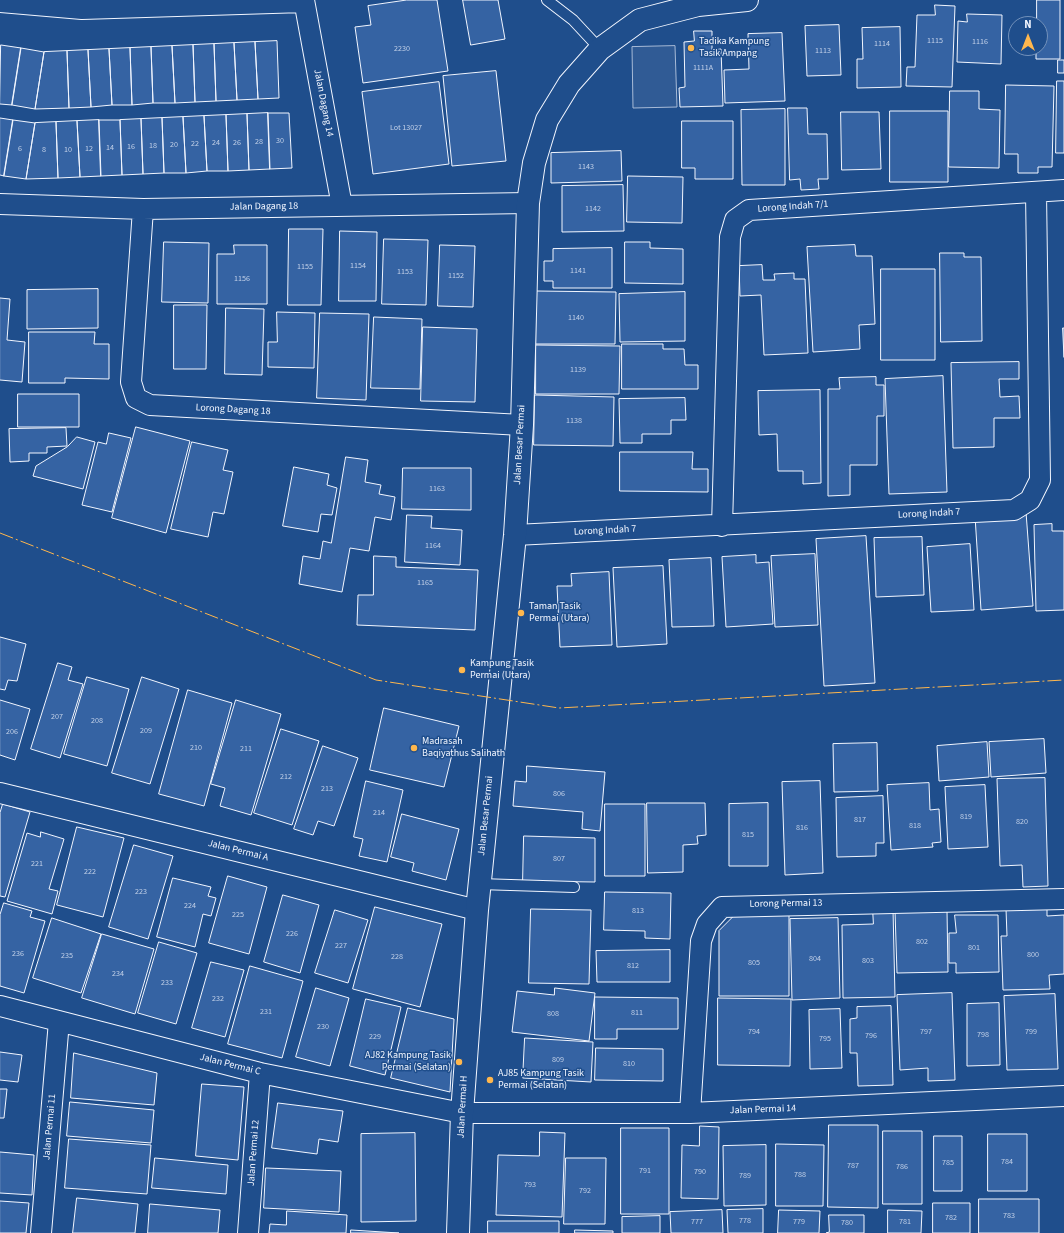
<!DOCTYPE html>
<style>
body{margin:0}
#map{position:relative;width:1064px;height:1233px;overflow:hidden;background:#1f4e8c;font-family:"Source Sans 3",sans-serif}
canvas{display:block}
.north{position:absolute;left:1008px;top:16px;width:40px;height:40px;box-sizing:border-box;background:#1f4e8c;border:1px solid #7391ba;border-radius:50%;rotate:0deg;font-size:11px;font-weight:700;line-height:16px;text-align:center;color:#f2f6ff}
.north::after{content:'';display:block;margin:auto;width:14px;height:18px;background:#ffb74d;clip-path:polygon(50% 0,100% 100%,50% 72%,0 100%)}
</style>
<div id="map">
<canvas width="1064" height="1233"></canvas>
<div class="north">N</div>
</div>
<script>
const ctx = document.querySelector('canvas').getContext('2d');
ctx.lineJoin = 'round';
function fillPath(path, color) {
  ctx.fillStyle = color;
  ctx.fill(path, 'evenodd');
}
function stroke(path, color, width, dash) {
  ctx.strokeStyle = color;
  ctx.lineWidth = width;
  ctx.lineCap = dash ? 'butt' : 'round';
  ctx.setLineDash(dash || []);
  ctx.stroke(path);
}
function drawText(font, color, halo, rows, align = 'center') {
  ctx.font = font + ' "Source Sans 3",sans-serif';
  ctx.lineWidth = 3;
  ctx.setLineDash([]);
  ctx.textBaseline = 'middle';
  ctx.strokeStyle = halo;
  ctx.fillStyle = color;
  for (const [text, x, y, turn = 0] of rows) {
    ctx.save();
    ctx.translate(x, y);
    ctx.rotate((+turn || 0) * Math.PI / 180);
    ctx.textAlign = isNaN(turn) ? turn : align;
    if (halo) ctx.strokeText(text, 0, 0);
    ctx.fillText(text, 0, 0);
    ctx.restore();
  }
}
const built = new Path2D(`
 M675 46 677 107 633 108 632 47Z`);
const building = new Path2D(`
 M407 0H437L448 71 363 83 355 27 371 25 368 6Z
 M463 0H498L505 39 471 45Z
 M1037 0H1060V59H1036V48H1040V24H1037Z
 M935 5 955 6 952 87 906 86 907 67H915L917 15H935Z
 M967 14 1002 15 1001 64 957 62 958 21 967 22Z
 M839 25 841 75 807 76 805 26Z
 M900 27 901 87 857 88V59H863L862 28Z
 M694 31H712V50L721 49 723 106 680 107 679 88 685 87 684 42 694 41Z
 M782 33 785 101 725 103 724 70 749 69 748 34Z
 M277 41 279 98 258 99 255 42Z
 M255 42 258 99 237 100 234 43Z
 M234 43 237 100 216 101 214 44Z
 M214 44 216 101 195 102 193 45Z
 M1 45 21 48 12 105 0 104Z
 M193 45 195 102 175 103 172 46Z
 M172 46 175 103H153L151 47Z
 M151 47 153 103 132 105 130 48Z
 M21 48 44 52 35 109 12 105Z
 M130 48 132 105H112L109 49Z
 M109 49 112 105 91 107 88 50Z
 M88 50 91 107 69 108 67 51Z
 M67 51 69 108 35 109 44 52Z
 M1058 60H1064V73H1058Z
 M496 71 506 161 452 166 443 76Z
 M1057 81H1064V153H1056Z
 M439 82 449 164 373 174 362 92Z
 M1006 85 1054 86 1052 167H1038V173H1018V154H1005Z
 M950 91H979V109L1000 110 999 168 949 167Z
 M788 108H807L808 134H827L828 179H818L819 189 801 190 800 179 790 180Z
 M785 109V185H742L741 110Z
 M890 111H948V182H890Z
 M841 112H879L881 169 842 170Z
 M268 113H289L292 168 270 169Z
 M268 113 270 169 249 170 247 114Z
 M247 114 249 170 228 171 226 115Z
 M226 115 228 171H207L204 116Z
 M204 116 207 171 186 173 183 117Z
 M183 117 186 173H164L162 118Z
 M0 118 13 120 4 176 0 175Z
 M162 118 164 173 143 174 141 119Z
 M141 119 143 174 122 175 120 120Z
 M13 120 35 123 26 179 4 176Z
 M99 120H120L122 175 101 176Z
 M99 120 101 176 80 177 77 121Z
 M77 121 80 177 58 178 56 122Z
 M682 121H733V179H695V168H682Z
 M56 122 58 178 26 179 35 123Z
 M621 151 622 181 551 183V153Z
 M628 176 683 177 682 223 627 222Z
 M623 185 624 231 562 232V186Z
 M289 229H323L321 305H288Z
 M340 231 377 232 376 301H339Z
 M384 239 428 240 426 305 382 304Z
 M164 242 209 243 208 303 162 302Z
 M625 242H650V248L683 249V284L625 283Z
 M234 245H267V304H217V254H234Z
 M440 245 475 246 473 307 438 306Z
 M855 245 856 256H872L875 324 859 325 860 349 813 352 807 247Z
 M612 248V288H553V281H544V261H553V249Z
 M940 253H964V257H981L982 341 941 342Z
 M762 265 763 280H775L774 274 794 273V279H805L808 353 764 355 761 295 740 296 739 266Z
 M881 269H935V360H881Z
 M98 289V328L27 329V290Z
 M536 291 616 292 615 344H536Z
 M685 292V341L620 342 619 294Z
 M0 298 10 299 7 340 25 342 22 382 0 380Z
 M174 305H207L206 369H174Z
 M226 308 264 309 262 375 225 374Z
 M277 312 315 313 314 368 268 367V342H277Z
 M320 313 369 314 366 400 317 398Z
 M374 317 422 319 420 389 371 388Z
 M423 327 477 329 475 402 421 401Z
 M1063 328H1064V357Z
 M29 332H95L94 344H109V379L65 378V383H29Z
 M622 344H663V349H684L685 365H698V389H622Z
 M536 345 620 346 619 394H536Z
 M1019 362V379H999L1000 397 1019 396 1020 418H994V447L953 448 951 363Z
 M943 376 947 492 889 494 885 379Z
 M876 377V385H884V416H877V465H850V495L828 496V389H840L839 378Z
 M820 390 821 483 803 484V471H778L777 434 759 435 758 391Z
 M18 394H79V427H18Z
 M535 395 614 397 613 446 534 445Z
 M685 398 686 420H671V434H642V443H620L619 399Z
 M136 427 190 441 166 533 112 518Z
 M66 428 67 446 47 447V453H29V461L10 462 9 429Z
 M109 433 131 438 112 512 82 505 98 442 106 444Z
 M77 437 95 442 83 489 33 476 36 466 67 447Z
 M192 442 228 450 223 470 233 472 224 514 213 512 208 537 171 529Z
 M620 452H693L692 469H708V492L620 491Z
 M346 457 368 460 365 482 381 485 379 494 395 497 391 520 375 517 369 551 350 548 342 592 299 584 303 556 320 559 323 541 331 543Z
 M294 467 329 474 327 485 337 488 332 515 321 514 318 532 283 526Z
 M403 468H471V510L402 509Z
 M1026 512 1033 606 981 610 975 516Z
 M407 515 432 516 431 528 462 530 460 565 405 562Z
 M1052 524V531H1064V610L1036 611 1034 525Z
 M866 536 875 683 824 686 816 539Z
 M922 537 924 595 876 597 874 538Z
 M970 544 974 610 931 612 927 547Z
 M815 554 818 625 775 627 771 556Z
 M756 555V563L769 562 773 624 726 627 722 557Z
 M374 556 396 557V567L478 570 475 630 357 625 358 595H373Z
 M711 558 714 626 672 627 669 560Z
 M663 566 667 644 617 647 613 568Z
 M609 572 612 645 560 647 557 586H572L571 574Z
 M0 637 26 644 17 681 8 680 5 690 0 689Z
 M58 663 72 667 68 680 83 684 60 758 31 749Z
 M87 677 129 689 107 766 64 754Z
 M142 677 179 689 150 784 112 773Z
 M188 690 232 703 204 806 159 794Z
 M0 700 30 709 15 760 0 755Z
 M236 700 281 714 251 815 220 806 225 788 211 784Z
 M384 708 459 726 444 787 370 770Z
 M281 729 319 741 292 825 254 813Z
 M1044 739 1046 773 991 777 989 742Z
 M987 742 989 777 939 781 937 746Z
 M877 743 878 791 834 792 833 744Z
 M323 746 358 758 334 826 318 821 313 835 294 829Z
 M527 766 605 772 600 831 582 829 583 812 513 806 515 781 526 782Z
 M1045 778 1048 886 1023 887 1022 865 1000 866 997 779Z
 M366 781 403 790 387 862 359 856 363 839 354 837Z
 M820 781 823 873 785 875 782 782Z
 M929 783 930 810 939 809 941 842 932 843 933 847 891 850 887 785Z
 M985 785 988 847 948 849 945 787Z
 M883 796 884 843H876V856L837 857 836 798Z
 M647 803H705L706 835 697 836 698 844 683 845V872L648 873Z
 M768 803V866H729V804Z
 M3 804 30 812 5 897 0 896V813Z
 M605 804H645V876H605Z
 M402 814 459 829 446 880 412 871 414 863 391 857Z
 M77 827 124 838 103 917 57 905Z
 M41 832 64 839 49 889 58 891 52 914 7 901 27 833 40 837Z
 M524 836 595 838V882L523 881Z
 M134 845 173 856 148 939 109 927Z
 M228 876 267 887 249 954 209 943Z
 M173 878 211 887 208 896 216 898 211 916 203 914 195 947 157 937Z
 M605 892 671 893 670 939 645 938V931L604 930Z
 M283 895 319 905 300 973 264 962Z
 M4 903 32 911 30 917 45 921 24 993 0 986V915Z
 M375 907 442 924 420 1007 353 989Z
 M1047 907V916L1064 915V974L1049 975 1050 989 1003 990 1001 936H1007L1006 909Z
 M531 909 591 910 589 984 529 983Z
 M873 909H893L895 997 843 998 842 925 873 924Z
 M335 910 368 920 348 983 315 973Z
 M947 910 948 972 897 973 895 911Z
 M737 913H789V996H719V931Z
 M955 915H998L999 972 956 973V963H949V933H956Z
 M52 918 101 934 81 993 33 978Z
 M838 918 840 998 792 1000 790 919Z
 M102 934 154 949 135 1014 82 998Z
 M159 942 197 953 176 1024 138 1013Z
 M670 950V982H597L596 951Z
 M211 962 244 970 225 1037 192 1028Z
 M250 966 303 981 282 1058 228 1044Z
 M316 988 349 998 330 1066 296 1057Z
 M555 988 595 993 589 1041 512 1032 517 991 554 995Z
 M952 993 955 1080 928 1081V1068L900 1070 897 995Z
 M1055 994 1058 1069 1007 1070 1004 996Z
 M595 997 678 998V1029H617V1039H595Z
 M718 998 791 999 790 1066 718 1065Z
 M366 999 401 1007 385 1075 350 1066Z
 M999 1003 1000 1065 967 1066V1004Z
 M891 1006 893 1085 858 1086 857 1053H850V1019L857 1018V1007Z
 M408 1008 454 1019 450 1092 391 1078Z
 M840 1009 842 1068 810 1069 809 1010Z
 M525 1038 593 1042 591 1082 523 1078Z
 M596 1048 663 1049V1081L595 1080Z
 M0 1052 22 1055 18 1082 0 1080Z
 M74 1053 157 1073 154 1105 71 1098Z
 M202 1084 244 1087 238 1160 196 1156Z
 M0 1089H7L4 1118H0Z
 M70 1102 154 1110 151 1143 67 1136Z
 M278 1103 343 1111 338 1142 319 1139 317 1154 272 1148Z
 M829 1125H878V1208L828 1207Z
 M700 1126 719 1127 718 1199 681 1198 682 1145 699 1146Z
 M621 1128H669V1214H621Z
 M883 1131H922V1204H883Z
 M540 1132 565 1133 562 1217 496 1215 498 1155 539 1156Z
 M415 1133 416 1221 361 1222V1134Z
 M988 1134H1027V1191H988Z
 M934 1136H962V1191H934Z
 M69 1139 151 1145 147 1194 65 1188Z
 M776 1144 824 1145 823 1206H776Z
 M766 1145V1205L724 1206 723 1146Z
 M0 1152 34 1155 32 1195 0 1193Z
 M155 1158 228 1165 226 1194 152 1188Z
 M566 1158H606L605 1224H564Z
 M266 1168 341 1171 339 1212 264 1208Z
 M77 1198 138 1204 135 1233H73Z
 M979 1199H1039V1233H979Z
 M0 1201 29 1203 26 1233H0Z
 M933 1203H970V1233H933Z
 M150 1204 220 1210 218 1233H148Z
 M763 1209V1233H728L727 1210Z
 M722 1210 723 1233H671L670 1212Z
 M779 1210 820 1211 819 1233H778Z
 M888 1210 922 1211 921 1233H888Z
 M287 1211 347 1215 346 1233H269L270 1224 286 1225Z
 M829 1215H864V1233H826L829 1232Z
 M660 1216V1233H622V1217Z
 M488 1221H559V1233H488Z
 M351 1230 399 1233H351Z
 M575 1230 613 1231V1233H575Z`);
const service = new Path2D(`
 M547 0 573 20 600 49
 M479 884 574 887`);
const minor = new Path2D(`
 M304 0 342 206
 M0 2 82 9 304 2
 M0 204 143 209 528 203
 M143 209 131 382 136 398 150 405 522 425
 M722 526 730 237 735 220 749 210 1064 190
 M515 535 1014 510 1030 500 1040 480 1036 192
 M0 793 477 910
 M0 1006 260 1073 462 1113H690L1064 1096
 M690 1113 701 941 707 924 722 907 1064 899
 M41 1233 59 1021
 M248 1233 260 1073`);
const tertiary = new Path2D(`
 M458 1233 462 1113 477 910 515 535 522 425 528 203 534 163 547 120 569 84 600 49 640 20 698 5 747 0`);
const power = new Path2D(`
 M0 533 376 680 559 708 1064 680`);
const markers = [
 [691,48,4,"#ffb74d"],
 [521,613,4,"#ffb74d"],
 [462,670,4,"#ffb74d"],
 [414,748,4,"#ffb74d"],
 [459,1062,4,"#ffb74d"],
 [490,1080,4,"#ffb74d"]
];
const numberNames = [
 ["1115",935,41],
 ["1116",980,42],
 ["1114",882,44],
 ["2230",402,49],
 ["1113",823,51],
 ["1111A",703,68],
 ["Lot 13027",406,128],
 ["30",280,141],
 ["28",259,142],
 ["24",216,143],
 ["26",237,143],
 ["22",195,144],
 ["20",174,145],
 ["18",153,146],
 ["16",131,147],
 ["14",110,148],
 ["6",20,149],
 ["12",89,149],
 ["8",44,150],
 ["10",68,150],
 ["1143",586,167],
 ["1142",593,209],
 ["1154",358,266],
 ["1155",305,267],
 ["1141",578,271],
 ["1153",405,272],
 ["1152",456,276],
 ["1156",242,279],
 ["1140",576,318],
 ["1139",578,370],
 ["1138",574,421],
 ["1163",437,489],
 ["1164",433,546],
 ["1165",425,583],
 ["207",57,717],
 ["208",97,721],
 ["209",146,731],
 ["206",12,732],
 ["210",196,748],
 ["211",246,749],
 ["212",286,777],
 ["213",327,789],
 ["806",559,794],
 ["214",379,813],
 ["819",966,817],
 ["817",860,820],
 ["820",1022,822],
 ["818",915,826],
 ["816",802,828],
 ["815",748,835],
 ["807",559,859],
 ["221",37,864],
 ["222",90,872],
 ["223",141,892],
 ["224",190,906],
 ["813",638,911],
 ["225",238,915],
 ["226",292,934],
 ["802",922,942],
 ["227",341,946],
 ["801",974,948],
 ["236",18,954],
 ["800",1033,955],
 ["235",67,956],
 ["228",397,957],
 ["804",815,959],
 ["803",868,961],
 ["805",754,963],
 ["812",633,966],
 ["234",118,974],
 ["233",167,983],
 ["232",218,999],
 ["231",266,1012],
 ["811",637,1013],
 ["808",553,1014],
 ["230",323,1027],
 ["794",754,1032],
 ["797",926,1032],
 ["799",1031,1032],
 ["798",983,1035],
 ["796",871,1036],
 ["229",375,1037],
 ["795",825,1039],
 ["809",558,1060],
 ["810",629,1064],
 ["784",1007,1162],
 ["785",948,1163],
 ["787",853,1166],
 ["786",902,1167],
 ["791",645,1171],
 ["790",700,1172],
 ["788",800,1175],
 ["789",745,1176],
 ["793",530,1185],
 ["792",585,1191],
 ["783",1009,1216],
 ["782",951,1218],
 ["778",745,1221],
 ["777",697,1222],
 ["779",799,1222],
 ["781",905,1222],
 ["780",847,1223]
];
const poiNames = [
 ["Tadika Kampung",699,42],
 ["Tasik Ampang",699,54],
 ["Taman Tasik",529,607],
 ["Permai (Utara)",529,619],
 ["Kampung Tasik",470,664],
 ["Permai (Utara)",470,676],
 ["Madrasah",422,742],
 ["Baqiyathus Salihath",422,754],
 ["AJ82 Kampung Tasik",451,1056,"right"],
 ["Permai (Selatan)",451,1068,"right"],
 ["AJ85 Kampung Tasik",498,1074],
 ["Permai (Selatan)",498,1086]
];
const streetNames = [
 ["Jalan Dagang 14",323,103,79],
 ["Jalan Dagang 18",264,207,-1],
 ["Lorong Indah 7/1",793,207,-4],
 ["Lorong Dagang 18",233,410,3],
 ["Jalan Besar Permai",520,445,-87],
 ["Lorong Indah 7",929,514,-3],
 ["Lorong Indah 7",605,531,-3],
 ["Jalan Besar Permai",486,816,-84],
 ["Jalan Permai A",238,851,14],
 ["Lorong Permai 13",786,904,-1],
 ["Jalan Permai C",230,1065,14],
 ["Jalan Permai H",463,1107,-87],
 ["Jalan Permai 14",763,1110,-2],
 ["Jalan Permai 11",50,1127,-85],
 ["Jalan Permai 12",254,1153,-86]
];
fillPath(built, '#305b95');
stroke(built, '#a8bbd7', 1);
fillPath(building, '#3563a3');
stroke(building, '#f2f6ff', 1);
stroke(service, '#f2f6ff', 12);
stroke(minor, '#f2f6ff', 22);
stroke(tertiary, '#f2f6ff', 24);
stroke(service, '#1f4e8c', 10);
stroke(minor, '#1f4e8c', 20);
stroke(tertiary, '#1f4e8c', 22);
stroke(power, '#ffb74d', 1, [14, 3, 2, 3]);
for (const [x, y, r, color] of markers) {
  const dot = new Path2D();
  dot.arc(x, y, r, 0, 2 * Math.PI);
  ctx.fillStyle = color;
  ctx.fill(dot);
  stroke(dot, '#1f4e8c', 1.5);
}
drawText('8px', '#c3d1e8', null, numberNames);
drawText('10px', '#f2f6ff', '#1f4e8c', poiNames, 'left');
drawText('10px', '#f2f6ff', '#1f4e8c', streetNames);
</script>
